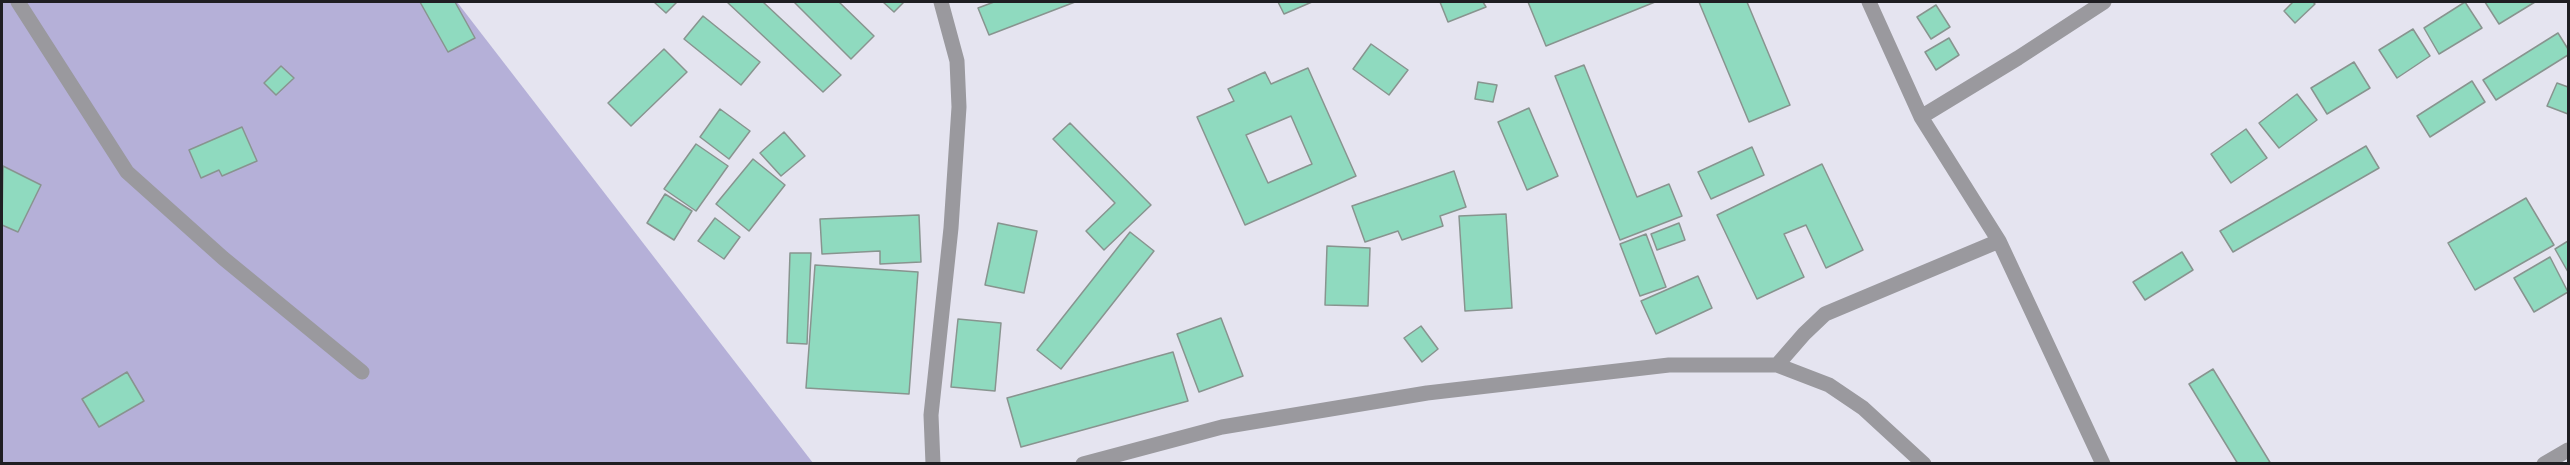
<!DOCTYPE html>
<style>
body{margin:0}
#map{position:relative;width:2570px;height:465px;overflow:hidden;background:#e5e4f0;font-family:"Archivo Narrow",sans-serif}
canvas{display:block}
.frame{position:absolute;inset:0;border:3px solid #1f1e22;pointer-events:none}
</style>
<div id="map">
<canvas width="2570" height="465"></canvas>
<div class="frame"></div>
</div>
<script>
const ctx = document.querySelector('canvas').getContext('2d');
ctx.lineJoin = 'round';
function fillPath(path, color) {
  ctx.fillStyle = color;
  ctx.fill(path, 'evenodd');
}
function stroke(path, color, width, dash) {
  ctx.strokeStyle = color;
  ctx.lineWidth = width;
  ctx.lineCap = dash ? 'butt' : 'round';
  ctx.setLineDash(dash || []);
  ctx.stroke(path);
}
const green = new Path2D(`
 M2 2H457L813 463H2Z`);
const building = new Path2D(`
 M420 2H455L475 38 448 52Z
 M654 2H677L666 13Z
 M727 2H763L841 75 823 92Z
 M794 2H839L874 36 851 59Z
 M883 2H904L894 12Z
 M994 2H1075L989 35 978 8Z
 M1278 2H1312L1284 14Z
 M1440 2H1483L1486 7 1448 22Z
 M1528 2H1655L1546 46Z
 M1699 2H1747L1790 105 1749 122Z
 M2293 2H2313L2315 4 2295 23 2284 11Z
 M2465 2 2482 28 2439 54 2424 28Z
 M2485 2H2535L2499 24Z
 M1936 5 1950 27 1931 39 1917 17Z
 M703 16 760 62 741 85 684 39Z
 M2413 29 2430 56 2397 78 2379 50Z
 M2558 33 2568 49V55L2496 100 2483 80Z
 M1949 38 1959 55 1936 70 1925 52Z
 M1371 44 1408 70 1389 95 1353 69Z
 M664 49 687 72 631 126 608 103Z
 M2354 62 2370 88 2327 114 2311 88Z
 M1584 65 1637 197 1669 184 1682 216 1620 240 1555 76Z
 M281 66 294 78 276 95 264 83Z
 M1308 68 1356 176 1245 225 1197 117 1234 101 1228 89 1265 72 1271 84ZM1291 116 1312 164 1268 183 1246 135Z
 M2472 81 2485 102 2430 137 2417 116Z
 M1478 82 1497 85 1493 102 1475 99Z
 M2557 83 2568 87V114L2547 106Z
 M2297 94 2317 120 2279 148 2259 123Z
 M1529 108 1558 176 1527 190 1498 122Z
 M720 109 750 131 729 159 700 137Z
 M1070 123 1151 205 1104 250 1086 231 1115 203 1053 139Z
 M242 127 257 161 222 176 219 170 201 178 189 150Z
 M2246 129 2267 158 2231 183 2211 154Z
 M784 132 805 156 781 176 760 153Z
 M696 144 728 166 696 211 664 189Z
 M2366 146 2379 168 2233 252 2220 231Z
 M1752 147 1764 175 1711 199 1698 172Z
 M753 159 785 185 749 231 716 204Z
 M1822 164 1863 250 1826 268 1806 225 1784 234 1804 277 1757 299 1717 215Z
 M3 166 41 185 18 232 2 225Z
 M1454 171 1466 207 1440 216 1443 226 1402 240 1398 231 1365 242 1352 206Z
 M665 194 692 211 674 240 647 223Z
 M2526 198 2554 245 2475 290 2448 243Z
 M1506 214 1512 308 1465 311 1459 216Z
 M919 215 921 262 880 264V251L822 254 820 219Z
 M715 218 740 237 724 259 698 241Z
 M998 223 1037 231 1024 293 985 285Z
 M1679 223 1685 240 1657 250 1651 234Z
 M1130 232 1154 251 1061 369 1037 350Z
 M1646 234 1666 287 1640 296 1620 244Z
 M2568 241V272L2555 249Z
 M1327 246 1370 248 1368 306 1325 305Z
 M2182 252 2193 270 2145 300 2133 282Z
 M790 253H811L807 344 787 343Z
 M2550 257 2568 292 2534 312 2514 278Z
 M815 265 918 272 909 394 806 388Z
 M1698 276 1712 308 1656 334 1641 301Z
 M1221 318 1243 376 1199 392 1177 334Z
 M958 319 1001 323 995 391 951 387Z
 M1421 326 1438 349 1422 362 1404 338Z
 M1173 352 1188 401 1021 447 1007 398Z
 M2213 369 2271 464H2238L2189 384Z
 M127 372 144 401 99 427 82 399Z`);
const service = new Path2D(`
 M2544 464 2568 450`);
const minor = new Path2D(`
 M18 2 127 172 223 258 362 372
 M1869 2 1921 117 1999 241 2103 464
 M1921 117 2018 58 2104 2
 M1777 365 1804 334 1825 314 1999 241
 M933 464 931 415 951 228 959 107 957 61 941 2
 M1083 464 1222 427 1427 393 1669 365H1777L1829 385 1863 408 1924 464`);
fillPath(green, '#b5b0d8');
fillPath(building, '#8fdabf');
stroke(building, '#88948f', 1.5);
stroke(service, '#9a999e', 15);
stroke(minor, '#9a999e', 15);
</script>
